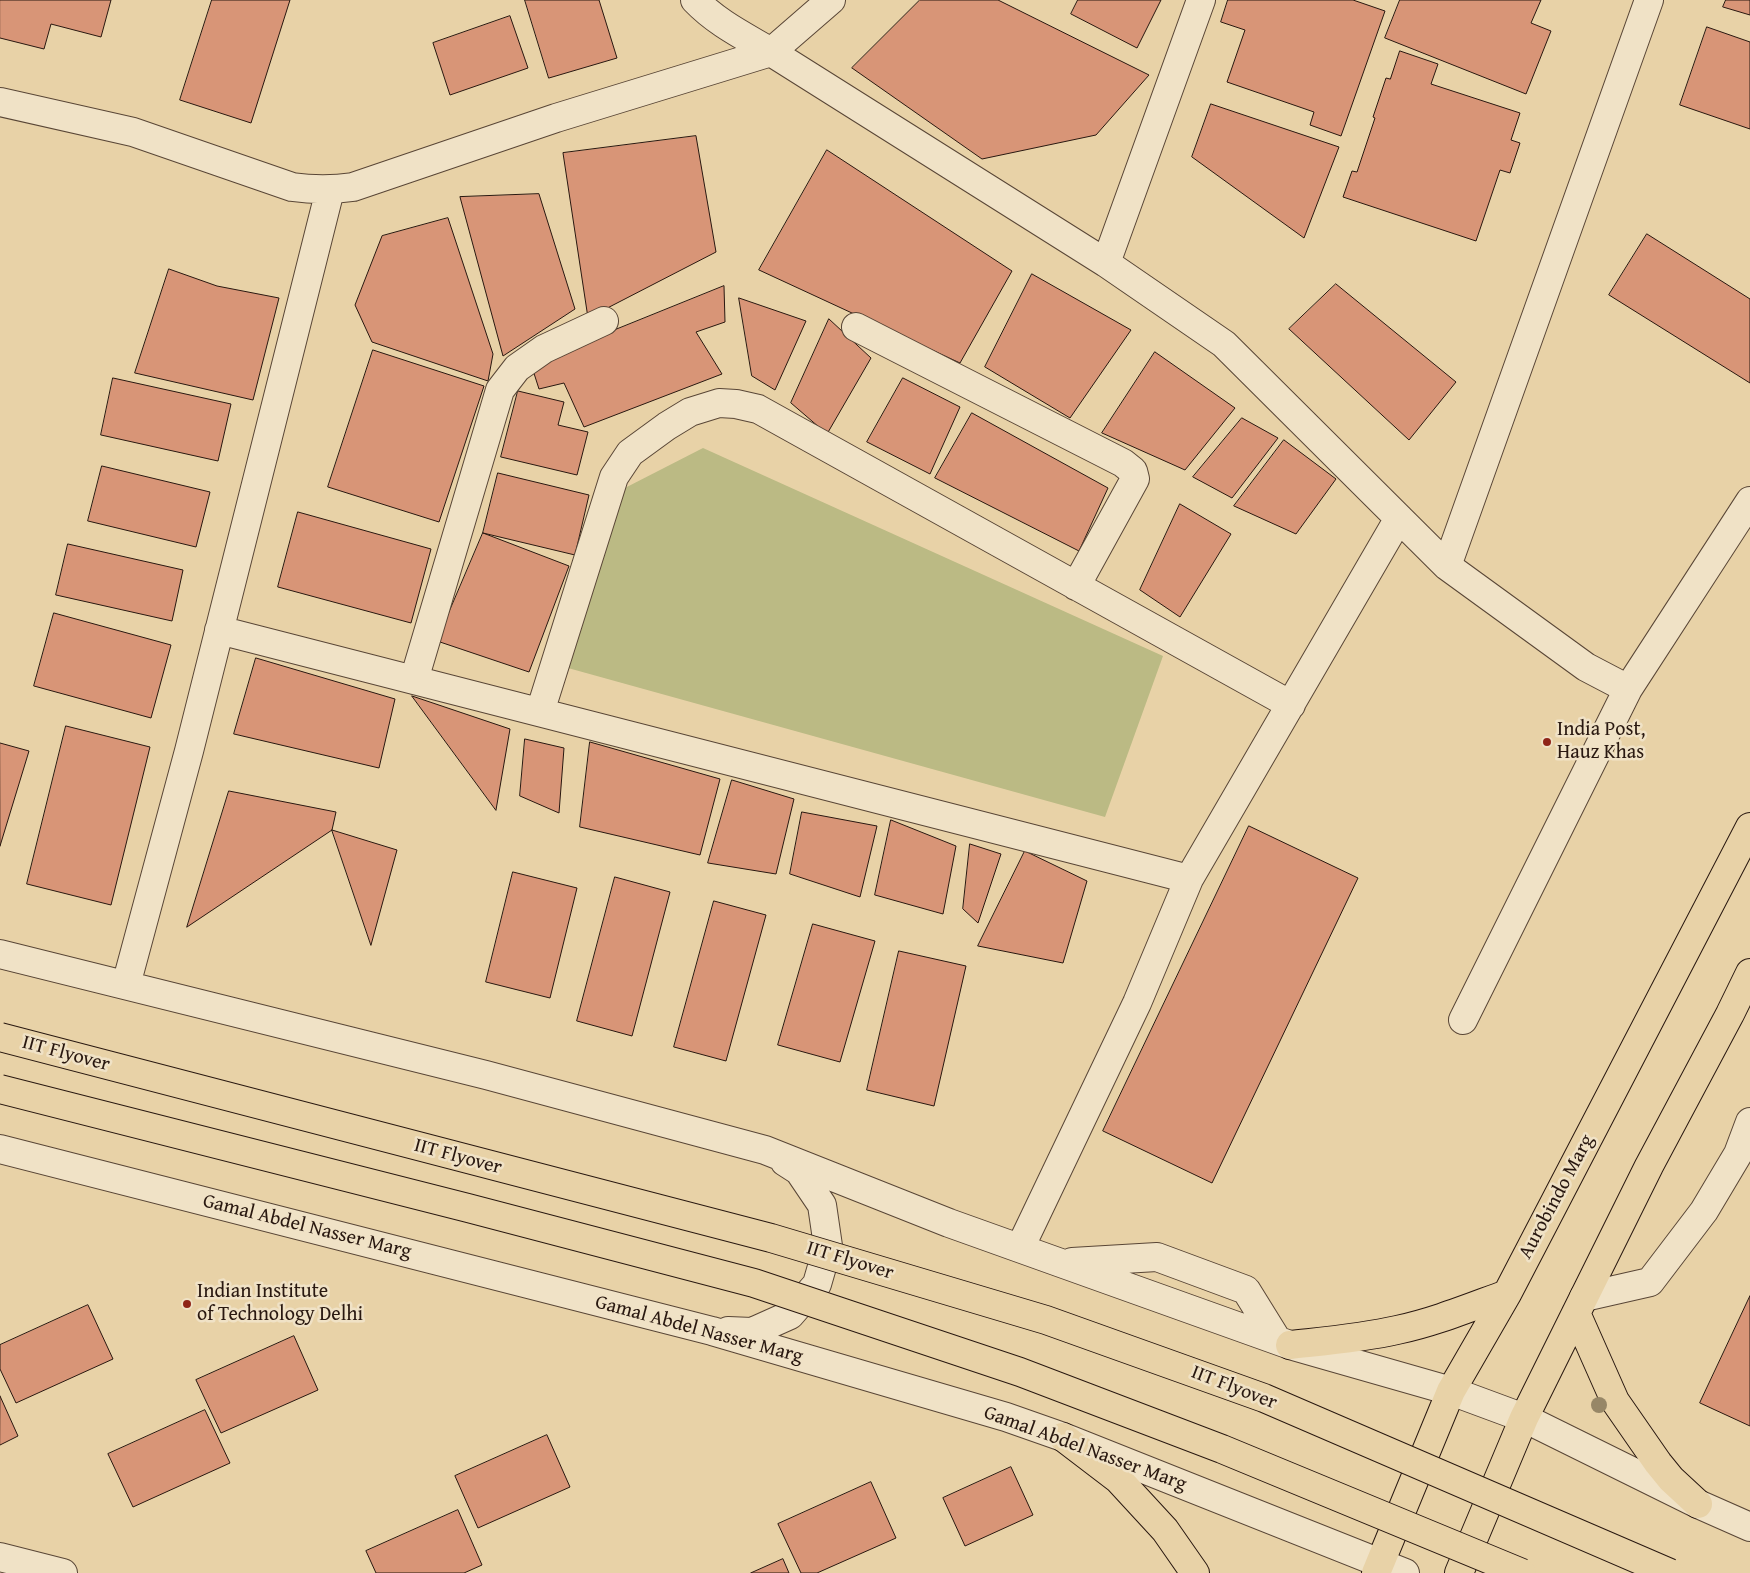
<!DOCTYPE html>
<style>
body{margin:0}
canvas{display:block;background:#e8d2a7}
</style>
<canvas width="1750" height="1573"></canvas>
<script>
const ctx = document.querySelector('canvas').getContext('2d');
ctx.lineJoin = 'round';
function fillPath(path, color) {
  ctx.fillStyle = color;
  ctx.fill(path, 'evenodd');
}
function stroke(path, color, width, dash) {
  ctx.strokeStyle = color;
  ctx.lineWidth = width;
  ctx.lineCap = dash ? 'butt' : 'round';
  ctx.setLineDash(dash || []);
  ctx.stroke(path);
}
function drawText(font, color, halo, rows, align = 'center') {
  ctx.font = font + ' "Gentium Book Plus",serif';
  ctx.lineWidth = 5;
  ctx.setLineDash([]);
  ctx.textBaseline = 'middle';
  ctx.strokeStyle = halo;
  ctx.fillStyle = color;
  for (const [text, x, y, turn = 0] of rows) {
    ctx.save();
    ctx.translate(x, y);
    ctx.rotate((+turn || 0) * Math.PI / 180);
    ctx.textAlign = isNaN(turn) ? turn : align;
    if (halo) ctx.strokeText(text, 0, 0);
    ctx.fillText(text, 0, 0);
    ctx.restore();
  }
}
const green = new Path2D(`
 M703 448 1163 656 1105 817 568 668 619 491Z`);
const building = new Path2D(`
 M0 0H111L101 37 51 24 44 49 0 38Z
 M212 0H290L251 123 180 100Z
 M525 0H599L617 58 549 78Z
 M920 0H998L1149 75 1096 135 982 159 852 68Z
 M1078 0H1161L1137 48 1071 14Z
 M1228 0H1353L1385 11 1341 136 1310 125 1314 112 1227 82 1245 30 1221 22Z
 M1400 0H1541L1531 23 1551 31 1526 94 1385 38Z
 M1726 0H1750V15L1723 7Z
 M510 16 528 68 450 95 433 43Z
 M1707 27 1750 42V129L1680 105Z
 M1400 51 1438 64 1431 84 1520 113 1511 140 1520 143 1510 173 1500 170 1476 241 1343 197 1352 171 1357 172 1375 118 1373 117 1386 78 1390 79Z
 M1211 104 1339 147 1304 238 1192 157Z
 M696 136 716 252 588 318 563 153Z
 M827 150 1012 271 960 363 759 270Z
 M539 194 575 309 503 356 460 197Z
 M448 218 493 354 488 381 372 342 355 305 382 236Z
 M1647 234 1750 299V383L1609 295Z
 M169 269 217 286 279 298 253 400 135 373Z
 M1032 274 1131 330 1070 418 985 367Z
 M1336 284 1456 382 1409 440 1289 329Z
 M724 286 725 322 696 332 722 374 584 427 564 383 539 389 531 364Z
 M739 298 806 321 775 390 752 376Z
 M829 319 871 358 827 434 791 403Z
 M373 350 484 386 439 522 328 487Z
 M1155 352 1235 408 1185 470 1102 433Z
 M113 378 231 404 218 461 101 435Z
 M903 378 960 407 930 474 867 442Z
 M518 391 564 402 558 425 588 432 577 475 501 457Z
 M972 413 1108 488 1079 551 935 478Z
 M1242 418 1278 438 1232 498 1193 477Z
 M1284 440 1336 479 1296 534 1234 506Z
 M102 466 210 492 196 547 88 521Z
 M498 473 589 495 575 555 483 533Z
 M1180 504 1231 534 1180 617 1140 590Z
 M298 512 431 549 411 623 278 587Z
 M483 533 569 566 529 672 437 641Z
 M68 544 183 570 172 621 56 595Z
 M54 613 171 645 151 718 34 686Z
 M256 658 395 699 379 768 234 734Z
 M412 696 510 729 496 810Z
 M66 726 150 747 111 905 27 884Z
 M525 739 564 748 559 813 520 796Z
 M590 742 720 779 700 855 580 827Z
 M0 743 29 751 0 846Z
 M732 780 794 799 776 874 708 863Z
 M229 791 336 812 332 830 187 927Z
 M802 812 877 826 860 897 790 874Z
 M891 820 956 846 943 914 875 895Z
 M1249 826 1358 878 1212 1183 1103 1131Z
 M332 830 397 850 371 945Z
 M970 844 1001 854 978 923 963 909Z
 M1025 851 1087 881 1063 963 978 946Z
 M513 872 577 888 550 998 486 982Z
 M615 877 670 892 632 1036 577 1021Z
 M714 901 766 915 726 1061 674 1047Z
 M813 924 875 941 840 1062 778 1045Z
 M899 951 966 966 934 1106 867 1090Z
 M1750 1296V1426L1700 1403Z
 M88 1305 113 1359 16 1403 0 1369V1345Z
 M294 1336 318 1390 221 1433 196 1380Z
 M0 1396 18 1436 0 1445Z
 M205 1410 230 1463 133 1507 108 1454Z
 M547 1435 570 1487 478 1528 455 1476Z
 M1011 1467 1033 1515 965 1546 943 1498Z
 M871 1482 896 1538 817 1573H801L778 1524Z
 M458 1510 482 1565 464 1573H376L366 1551Z
 M783 1559 789 1573H751Z`);
const minor = new Path2D(`
 M695 0C717 23 744 36 771 52L1106 263 1224 344 1447 566 1586 667 1628 689
 M0 102 133 132 292 187C314 190 332 190 353 187L556 118 771 52 831 0
 M1106 263 1201 0
 M856 327 1123 463 1133 471 1135 479 1076 586
 M1447 566 1649 0
 M219 630 1189 879
 M414 680 500 390 517 368 544 349 604 321
 M540 712 614 477 630 453 667 426 690 412 719 403 736 404 758 409 1291 705
 M0 954 486 1075 765 1150 949 1223 1290 1345 1451 1391 1524 1418 1698 1504 1750 1527
 M126 985 189 751 330 190
 M1463 1020 1628 689 1750 501
 M0 1149 712 1331 1006 1417 1063 1437 1405 1573
 M1020 1248 1137 1003 1189 879 1399 518
 M1072 1262 1157 1257 1246 1290 1277 1340
 M1584 1297 1650 1282 1704 1211 1738 1154 1750 1122
 M728 1331 752 1332 790 1315 817 1284 828 1246 822 1205 799 1171 785 1162
 M0 1557 63 1573`);
const highway = new Path2D(`
 M1576 1313 1615 1401 1658 1463 1671 1479 1698 1504
 M1290 1345C1326 1341 1362 1338 1397 1330 1435 1322 1471 1307 1507 1294
 M1063 1437 1118 1479 1165 1530 1195 1573
 M1376 1573 1451 1391 1507 1294 1750 827
 M1459 1573 1524 1418 1649 1166 1730 1014 1750 973`);
const majorBridge = new Path2D(`
 M0 1037 771 1238 1046 1320 1264 1398 1670 1573
 M0 1089 468 1208 754 1283 1020 1372 1222 1449 1522 1573`);
const trees = [
 [1599,1405]
];
const markers = [
 [1547,742,5,"#8f2418"],
 [187,1304,5,"#8f2418"]
];
const poiNames = [
 ["India Post,",1557,730],
 ["Hauz Khas",1557,753],
 ["Indian Institute",197,1292],
 ["of Technology Delhi",197,1315]
];
const streetNames = [
 ["IIT Flyover",66,1054,15],
 ["IIT Flyover",458,1157,15],
 ["Aurobindo Marg",1557,1197,-62],
 ["Gamal Abdel Nasser Marg",307,1227,14],
 ["IIT Flyover",850,1261,17],
 ["Gamal Abdel Nasser Marg",699,1330,15],
 ["IIT Flyover",1234,1388,21],
 ["Gamal Abdel Nasser Marg",1085,1449,20]
];
fillPath(green, '#bbba84');
fillPath(building, '#d89577');
stroke(building, '#291810', 1);
stroke(minor, '#594636', 30);
stroke(highway, '#291810', 30);
stroke(minor, '#f0e2c6', 28);
stroke(highway, '#e8d2a7', 28);
stroke(majorBridge, '#291810', 30, []);
stroke(majorBridge, '#e8d2a7', 28);
ctx.fillStyle = '#978767';
for (const [x, y] of trees) {
  ctx.beginPath();
  ctx.arc(x, y, 8, 0, 2 * Math.PI);
  ctx.fill();
}
for (const [x, y, r, color] of markers) {
  const dot = new Path2D();
  dot.arc(x, y, r, 0, 2 * Math.PI);
  ctx.fillStyle = color;
  ctx.fill(dot);
  stroke(dot, '#f0e2c6', 2);
}
drawText('20px', '#291810', '#f0e2c6', poiNames, 'left');
drawText('20px', '#291810', '#f0e2c6', streetNames);
</script>
